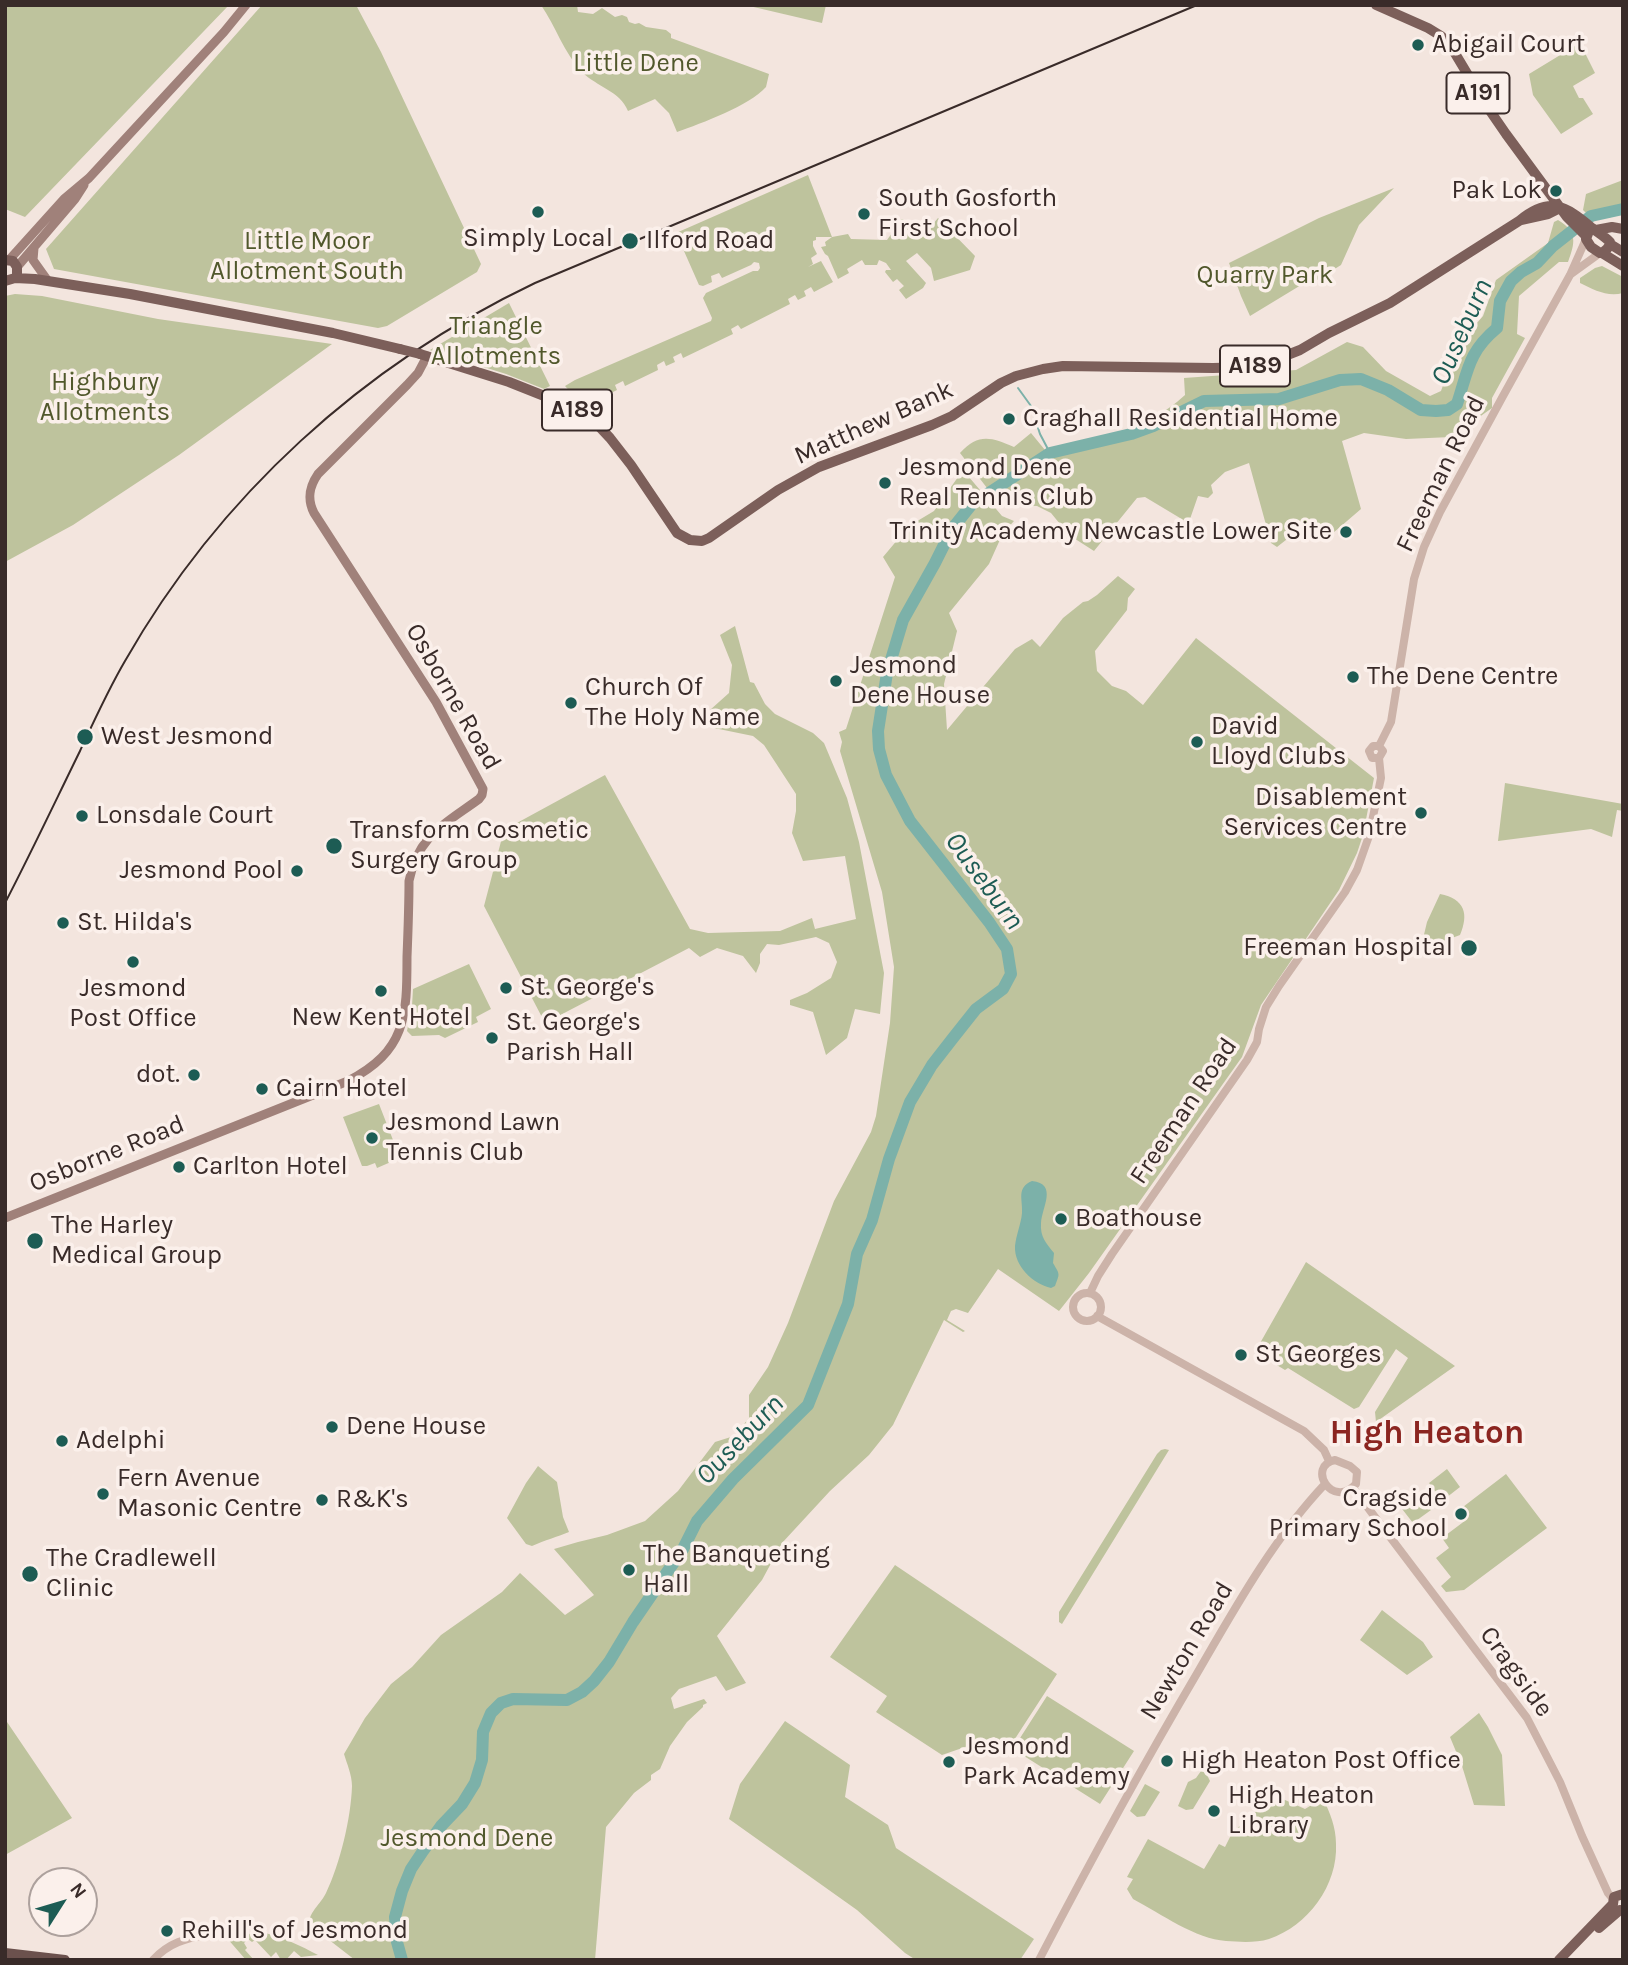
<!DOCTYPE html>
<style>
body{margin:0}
#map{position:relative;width:1628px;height:1965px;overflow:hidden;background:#f3e5de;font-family:Karla,sans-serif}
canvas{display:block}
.frame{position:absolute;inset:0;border:7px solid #392b29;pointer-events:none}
.north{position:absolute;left:28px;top:1867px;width:70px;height:70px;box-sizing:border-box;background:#fbf0eb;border:2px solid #ada19d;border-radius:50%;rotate:53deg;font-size:19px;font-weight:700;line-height:28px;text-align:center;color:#392b29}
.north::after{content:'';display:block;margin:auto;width:24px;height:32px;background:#1d5c54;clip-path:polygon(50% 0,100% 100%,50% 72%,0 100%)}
</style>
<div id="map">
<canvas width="1628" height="1965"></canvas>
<div class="frame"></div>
<div class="north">N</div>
</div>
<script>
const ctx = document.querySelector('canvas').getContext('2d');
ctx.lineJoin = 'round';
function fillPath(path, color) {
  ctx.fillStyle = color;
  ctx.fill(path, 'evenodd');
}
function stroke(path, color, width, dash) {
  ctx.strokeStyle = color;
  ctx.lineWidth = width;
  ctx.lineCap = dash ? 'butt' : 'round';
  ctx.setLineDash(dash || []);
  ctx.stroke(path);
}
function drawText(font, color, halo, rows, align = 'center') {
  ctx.font = font + ' Karla,sans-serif';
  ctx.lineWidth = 7;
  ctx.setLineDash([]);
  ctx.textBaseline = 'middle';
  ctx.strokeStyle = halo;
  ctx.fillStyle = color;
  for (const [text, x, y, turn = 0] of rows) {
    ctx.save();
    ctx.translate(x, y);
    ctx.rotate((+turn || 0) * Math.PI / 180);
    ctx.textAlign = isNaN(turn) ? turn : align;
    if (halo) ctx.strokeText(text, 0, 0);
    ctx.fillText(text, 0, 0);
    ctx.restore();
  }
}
const green = new Path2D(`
 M5 5H229L25 217 5 209Z
 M262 5H356L381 52 481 264 477 272 387 326 378 328 54 269 46 249Z
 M541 5H577L578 12 593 14 602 8 615 17 622 15 627 17 629 22 635 24 639 23 646 27 666 30 671 34V38L769 74 766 87C749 106 702 123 677 132L669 113 655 99 628 111C620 91 597 87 582 72 564 53 556 27 541 5Z
 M745 5H826L822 23Z
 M1580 43 1595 73 1573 86 1579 98H1583L1593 114 1561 134 1533 95 1529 74Z
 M808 175 832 237 848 234 851 239 887 240 892 233 900 228 897 223 902 219 927 231 938 218 975 256 970 270 934 281 931 268 917 253 906 261 926 283 923 288 906 299 899 290 904 286 897 279 893 282 885 272 886 270H891L886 263 879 260 877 265H865L862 260 847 269 849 273 838 279 828 256 825 254 821 247 826 246 825 242 832 237H816V240L813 241V246L817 254 811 258 813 264 808 267 821 261 833 282 814 292 811 287 804 291 806 296 798 300 795 295 788 299 790 304 741 329 738 325 731 329 733 334 683 358 681 353 673 357 675 362 666 366 664 361 657 365 658 370 625 386 623 381 615 385 617 390C593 401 585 409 565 386L575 380 711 321 712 318 703 298 706 293 753 271H758L760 268 759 263 754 262 751 265 722 278 719 273 711 276 712 282 703 286 699 285 676 233Z
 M1623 180V211L1609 218 1587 214 1583 210 1586 194Z
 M1394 188 1359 225 1341 265 1309 285 1306 282 1250 316 1241 296 1229 263 1319 218Z
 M1558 220C1578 232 1575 243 1568 262H1559L1519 296 1517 334 1525 338 1492 398V408L1451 437 1406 439 1364 433 1342 441 1361 509 1326 539 1310 521 1277 547 1271 543 1249 463 1225 472 1211 485 1213 493 1208 498 1198 496 1190 519 1185 521 1145 497 1137 498 1094 551 1069 535 1051 513 1037 506 1012 505 994 497 960 453C978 433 991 437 1014 447L1031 433 1045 450C1099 439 1142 434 1185 395L1184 378 1296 370 1347 342 1363 347 1386 371 1430 396 1441 391 1457 346 1483 316 1496 280 1548 243 1554 222Z
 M1602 266 1623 277V293C1607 297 1594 290 1580 283V278L1595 268Z
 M15 294 42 296 158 319 332 344 179 455 73 525 5 562V296Z
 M509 303 550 386 544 389 506 374 430 350Z
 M963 470 1002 516 1014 521 1003 533 989 564 949 613 957 631 944 684 947 730 1015 649 1032 639 1040 647 1063 618 1083 602 1088 601 1097 595 1118 576 1135 589 1128 598 1127 610 1095 651 1097 671 1112 686 1126 691 1143 705 1196 638 1374 778 1363 835 1357 853 1339 890 1261 1005 1242 1057 1089 1273 1063 1306 1059 1311 998 1269 968 1313 956 1309 951 1311 947 1320 965 1331 963 1332 944 1320 893 1425 869 1455 830 1491 782 1543 762 1580 717 1636 746 1683 726 1691 716 1676 679 1689 671 1698 674 1709 704 1699 707 1703 703 1705V1707L687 1722 670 1746 660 1769 651 1775V1780L634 1793 606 1827 595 1960H355L324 1936 310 1931C305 1914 319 1907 326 1893 340 1864 351 1818 352 1786 352 1775 347 1764 344 1754L365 1718 391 1684 412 1667 441 1635 502 1592 520 1573 565 1615 594 1595 554 1549 578 1542 607 1535 645 1521 678 1491 715 1442 734 1436 749 1418V1395L768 1367 788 1323 834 1201 871 1132 876 1116 890 1023 894 967 882 892 840 751 842 742 839 732 846 729 895 577 883 557 909 526 934 511Z
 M735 626 750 682 754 683 765 704 775 714 813 733 824 743 847 798 859 842 884 973 880 1014 855 1009 847 1038 826 1055 813 1012 790 1005V1000L807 993 831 978 837 962 829 943 816 937 779 945 767 944 760 954V963L756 973 743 956 717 948 700 957 689 948 545 1023 484 906 504 830 605 775 690 929 708 933 780 931 812 918 815 929 856 919 845 856 803 861 792 833 796 811V794L764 745 753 736 714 728 709 720 710 710 729 693 732 665 720 635Z
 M1505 783 1623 804V811L1617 810 1612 837 1591 829 1498 841Z
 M1440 894C1465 899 1469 914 1460 935L1433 945 1422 943 1427 922Z
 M469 964 491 1009 476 1017 478 1022 445 1038 439 1035 412 1036 407 1031 412 1006 413 989Z
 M379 1104 400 1158 377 1168 375 1163 367 1166H362L343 1117Z
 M1306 1262 1455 1366 1376 1422 1375 1412 1408 1358 1396 1349 1359 1407 1354 1409 1288 1368 1285 1370 1255 1352Z
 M1165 1449 1169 1450 1062 1624 1059 1622V1612L1157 1454 1161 1450Z
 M538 1466 557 1482 563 1517 569 1532C557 1537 545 1540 532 1546L526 1544 507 1518 526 1483Z
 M1447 1469 1460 1487 1442 1501 1429 1483Z
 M1506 1474 1547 1528 1464 1590 1446 1592 1441 1586 1451 1577 1436 1558 1449 1548 1442 1538 1466 1520 1459 1510Z
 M1417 1492 1431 1510 1413 1523 1399 1505Z
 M895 1565 1057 1674 1009 1748 994 1737 942 1755 876 1712 887 1696 830 1657Z
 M1382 1610 1423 1642 1433 1657 1407 1675 1360 1640Z
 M1047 1696 1134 1751 1100 1804 1013 1749Z
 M1479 1713 1488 1727 1502 1755 1505 1806 1474 1805 1462 1766 1450 1737Z
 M5 1719 72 1818 5 1855Z
 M785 1721 850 1765 845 1797 888 1825 896 1848 1034 1939 1020 1960H916L905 1953 857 1910 729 1819 740 1784Z
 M1201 1771 1206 1773 1210 1781 1193 1809 1186 1810 1178 1806 1188 1782 1196 1778Z
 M1145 1784 1160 1792 1145 1816 1137 1817 1130 1811Z
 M1274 1795 1305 1809 1323 1798C1330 1813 1336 1827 1336 1844 1338 1885 1308 1926 1269 1939 1256 1943 1240 1942 1226 1941 1196 1939 1161 1914 1133 1899L1127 1889 1133 1879 1127 1877 1148 1839 1204 1869 1219 1844 1225 1847 1232 1833Z
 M265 1933C283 1937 301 1946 318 1955L301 1957 294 1951 286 1960H281L276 1952 271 1957 255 1940 252 1942 248 1939 244 1943 247 1948 245 1950 254 1960H246L226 1937 228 1935Z`);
const water = new Path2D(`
 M1032 1181C1058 1184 1042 1207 1041 1223 1040 1237 1046 1243 1054 1253L1053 1263C1060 1275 1060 1273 1055 1286L1051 1288C1033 1284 1014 1266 1015 1246 1016 1235 1021 1224 1022 1213 1023 1199 1016 1188 1032 1181Z`);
const stream = new Path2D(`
 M1018 388 1031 406 1040 434 1050 453`);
const river = new Path2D(`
 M402 1960 397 1942 395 1917 402 1891 411 1869 423 1851 441 1826 462 1804 475 1783 482 1760 483 1732 491 1713 501 1703 513 1699 567 1700 582 1692 594 1681 609 1662 633 1622 683 1549 697 1521 733 1479 808 1405 848 1304 857 1254 872 1220 889 1159 910 1102 932 1065 953 1038 976 1009 1003 989 1011 974 1007 949 989 922 910 821 886 775 879 749 878 731 887 673 903 620 935 563 952 529 972 504 1050 453 1131 434 1153 426 1204 401 1279 399 1340 380 1361 379 1388 390 1421 410 1436 411 1448 410 1457 404C1468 371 1468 352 1497 328L1500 301 1511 281 1521 272 1537 263 1553 246 1591 216 1623 209`);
const tertiary = new Path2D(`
 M1571 274 1600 253
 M1379 746 1391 722 1414 579 1424 547 1440 512 1503 396 1570 275 1586 239
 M1379 758H1372L1369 751 1373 746H1379
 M1090 1293 1098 1276 1112 1254 1247 1060 1257 1042 1259 1029 1266 1007 1279 986 1345 892 1357 870 1369 836 1381 778 1379 758 1383 751 1379 746
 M1073 1307a14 14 0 1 1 28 0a14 14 0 1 1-28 0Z
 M1097 1316 1304 1431 1324 1450 1329 1461
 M1335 1460 1350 1466 1357 1472 1356 1484C1332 1510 1306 1466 1335 1460Z
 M1353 1488 1527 1718 1560 1782 1582 1836 1608 1893 1613 1899
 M153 1960C172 1939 192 1938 218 1932
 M1039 1960C1090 1862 1143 1765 1199 1670 1236 1606 1274 1538 1325 1484`);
const secondary = new Path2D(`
 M34 248 33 260 48 281
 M9 260 64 199 89 178 224 32 246 5
 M17 267 75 199 84 185
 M5 1218 348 1081C406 1051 407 1017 407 957 408 932 409 906 409 881 418 835 445 824 479 799L482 795 483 789 436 702 314 513C307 499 309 487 318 474L407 385 418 373 427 356`);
const primary = new Path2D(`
 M1376 5 1428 28 1441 36 1450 45 1486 105 1506 134 1567 217 1586 236
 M1521 220 1548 214 1560 208
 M1596 230 1612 227 1623 229
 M1610 244 1623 252
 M1602 253 1623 266
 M5 260 13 261 17 267V275L15 278
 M5 281 15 278 35 279 130 294 333 333 400 349
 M420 354 509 382 577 409 595 422 610 438 631 465 677 533 690 540 702 541 709 538 778 490 819 467 932 425 952 416 1001 383 1016 376 1043 369 1063 366 1213 368 1248 367 1267 363 1300 350 1329 333 1390 303 1519 221C1549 196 1565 205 1592 228 1597 232 1604 236 1610 242 1610 247 1605 252 1600 253L1591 247 1586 239 1589 231 1593 229
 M1599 1928 1620 1910
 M1559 1960 1613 1904 1614 1897 1623 1894`);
const trunk = new Path2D(`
 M5 1953 65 1960`);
const tram = new Path2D(`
 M5 903C31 853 55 802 80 751 94 721 108 690 125 661 219 496 363 365 535 283L1197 5`);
const primaryBridge = new Path2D(`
 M400 349 420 354`);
const markers = [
 [1418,45,7,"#1d5c54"],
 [1556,191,7,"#1d5c54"],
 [538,212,7,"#1d5c54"],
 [864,214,7,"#1d5c54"],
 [630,241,9,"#1d5c54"],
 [1009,419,7,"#1d5c54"],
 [885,483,7,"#1d5c54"],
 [1346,532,7,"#1d5c54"],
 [1353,677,7,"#1d5c54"],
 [836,681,7,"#1d5c54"],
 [571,703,7,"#1d5c54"],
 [85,737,9,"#1d5c54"],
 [1197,742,7,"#1d5c54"],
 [1421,813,7,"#1d5c54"],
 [82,816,7,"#1d5c54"],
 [334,846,9,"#1d5c54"],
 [297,871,7,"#1d5c54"],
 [63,923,7,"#1d5c54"],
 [1469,948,9,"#1d5c54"],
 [133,962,7,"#1d5c54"],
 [506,988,7,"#1d5c54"],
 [381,991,7,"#1d5c54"],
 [492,1038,7,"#1d5c54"],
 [194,1075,7,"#1d5c54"],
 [262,1089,7,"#1d5c54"],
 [372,1138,7,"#1d5c54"],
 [179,1167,7,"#1d5c54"],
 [1061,1219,7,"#1d5c54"],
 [35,1241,9,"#1d5c54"],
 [1241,1355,7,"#1d5c54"],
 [332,1427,7,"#1d5c54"],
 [62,1441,7,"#1d5c54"],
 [103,1494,7,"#1d5c54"],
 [322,1500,7,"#1d5c54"],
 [1461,1514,7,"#1d5c54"],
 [629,1570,7,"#1d5c54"],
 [30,1574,9,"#1d5c54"],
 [1167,1761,7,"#1d5c54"],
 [949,1762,7,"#1d5c54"],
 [1214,1811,7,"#1d5c54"],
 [167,1931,7,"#1d5c54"]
];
const shields = [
 [1478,93,63],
 [1255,366,70],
 [577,410,70]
];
const shieldNames = [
 ["A191",1478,93],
 ["A189",1255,366],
 ["A189",577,410]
];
const poiNames = [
 ["Abigail Court",1432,45],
 ["Pak Lok",1542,191,"right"],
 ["South Gosforth",878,199],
 ["First School",878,229],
 ["Simply Local",538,239,"center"],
 ["Ilford Road",646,241],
 ["Craghall Residential Home",1023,419],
 ["Jesmond Dene",899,468],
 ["Real Tennis Club",899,498],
 ["Trinity Academy Newcastle Lower Site",1332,532,"right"],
 ["Jesmond",850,666],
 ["Dene House",850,696],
 ["The Dene Centre",1367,677],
 ["Church Of",585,688],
 ["The Holy Name",585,718],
 ["David",1211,727],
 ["Lloyd Clubs",1211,757],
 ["West Jesmond",101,737],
 ["Disablement",1407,798,"right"],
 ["Services Centre",1407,828,"right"],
 ["Lonsdale Court",96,816],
 ["Transform Cosmetic",350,831],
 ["Surgery Group",350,861],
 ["Jesmond Pool",283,871,"right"],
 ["St. Hilda's",77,923],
 ["Freeman Hospital",1453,948,"right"],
 ["St. George's",520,988],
 ["Jesmond",133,989,"center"],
 ["Post Office",133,1019,"center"],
 ["New Kent Hotel",381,1018,"center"],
 ["St. George's",506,1023],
 ["Parish Hall",506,1053],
 ["dot.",180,1075,"right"],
 ["Cairn Hotel",276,1089],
 ["Jesmond Lawn",386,1123],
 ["Tennis Club",386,1153],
 ["Carlton Hotel",193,1167],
 ["Boathouse",1075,1219],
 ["The Harley",51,1226],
 ["Medical Group",51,1256],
 ["St Georges",1255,1355],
 ["Dene House",346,1427],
 ["Adelphi",76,1441],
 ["Fern Avenue",117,1479],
 ["Masonic Centre",117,1509],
 ["Cragside",1447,1499,"right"],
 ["Primary School",1447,1529,"right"],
 ["R&K's",336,1500],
 ["The Banqueting",643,1555],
 ["Hall",643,1585],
 ["The Cradlewell",46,1559],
 ["Clinic",46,1589],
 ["Jesmond",963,1747],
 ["Park Academy",963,1777],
 ["High Heaton Post Office",1181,1761],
 ["High Heaton",1228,1796],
 ["Library",1228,1826],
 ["Rehill's of Jesmond",181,1931]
];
const parkNames = [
 ["Little Dene",636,64],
 ["Little Moor",307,242],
 ["Allotment South",307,272],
 ["Quarry Park",1265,276],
 ["Triangle",496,327],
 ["Allotments",496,357],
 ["Highbury",105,383],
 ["Allotments",105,413],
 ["Jesmond Dene",467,1839]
];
const streetNames = [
 ["Matthew Bank",874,423,-24],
 ["Freeman Road",1441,474,-64],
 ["Osborne Road",453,697,60],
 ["Freeman Road",1184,1111,-56],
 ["Osborne Road",107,1154,-22],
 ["Newton Road",1187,1651,-59],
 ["Cragside",1516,1672,54]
];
const waterNames = [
 ["Ouseburn",1462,332,-66],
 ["Ouseburn",984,881,54],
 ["Ouseburn",740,1440,-46]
];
const districtNames = [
 ["High Heaton",1427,1434]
];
fillPath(green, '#bec39d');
fillPath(water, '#7cb1a9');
stroke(stream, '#7cb1a9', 2);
stroke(river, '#7cb1a9', 12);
stroke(tertiary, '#ccb3a9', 8);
stroke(secondary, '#a0817a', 9);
stroke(primary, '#7c5f5a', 10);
stroke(trunk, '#6b514d', 10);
stroke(tram, '#392b29', 2);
stroke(primaryBridge, '#7c5f5a', 10);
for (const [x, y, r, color] of markers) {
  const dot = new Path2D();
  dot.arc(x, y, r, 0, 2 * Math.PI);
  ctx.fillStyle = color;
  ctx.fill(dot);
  stroke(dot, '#fbf0eb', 2.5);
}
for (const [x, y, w] of shields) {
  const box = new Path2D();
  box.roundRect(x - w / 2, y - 20.5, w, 41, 5);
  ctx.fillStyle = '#fbf0eb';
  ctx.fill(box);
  stroke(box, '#392b29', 2);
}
drawText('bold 24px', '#392b29', null, shieldNames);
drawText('26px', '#392b29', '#fbf0eb', poiNames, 'left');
drawText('26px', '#51582c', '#fbf0eb', parkNames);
drawText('26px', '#392b29', '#fbf0eb', streetNames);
drawText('italic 28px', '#1d5c54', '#fbf0eb', waterNames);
drawText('bold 33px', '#8b2520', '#fbf0eb', districtNames);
</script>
